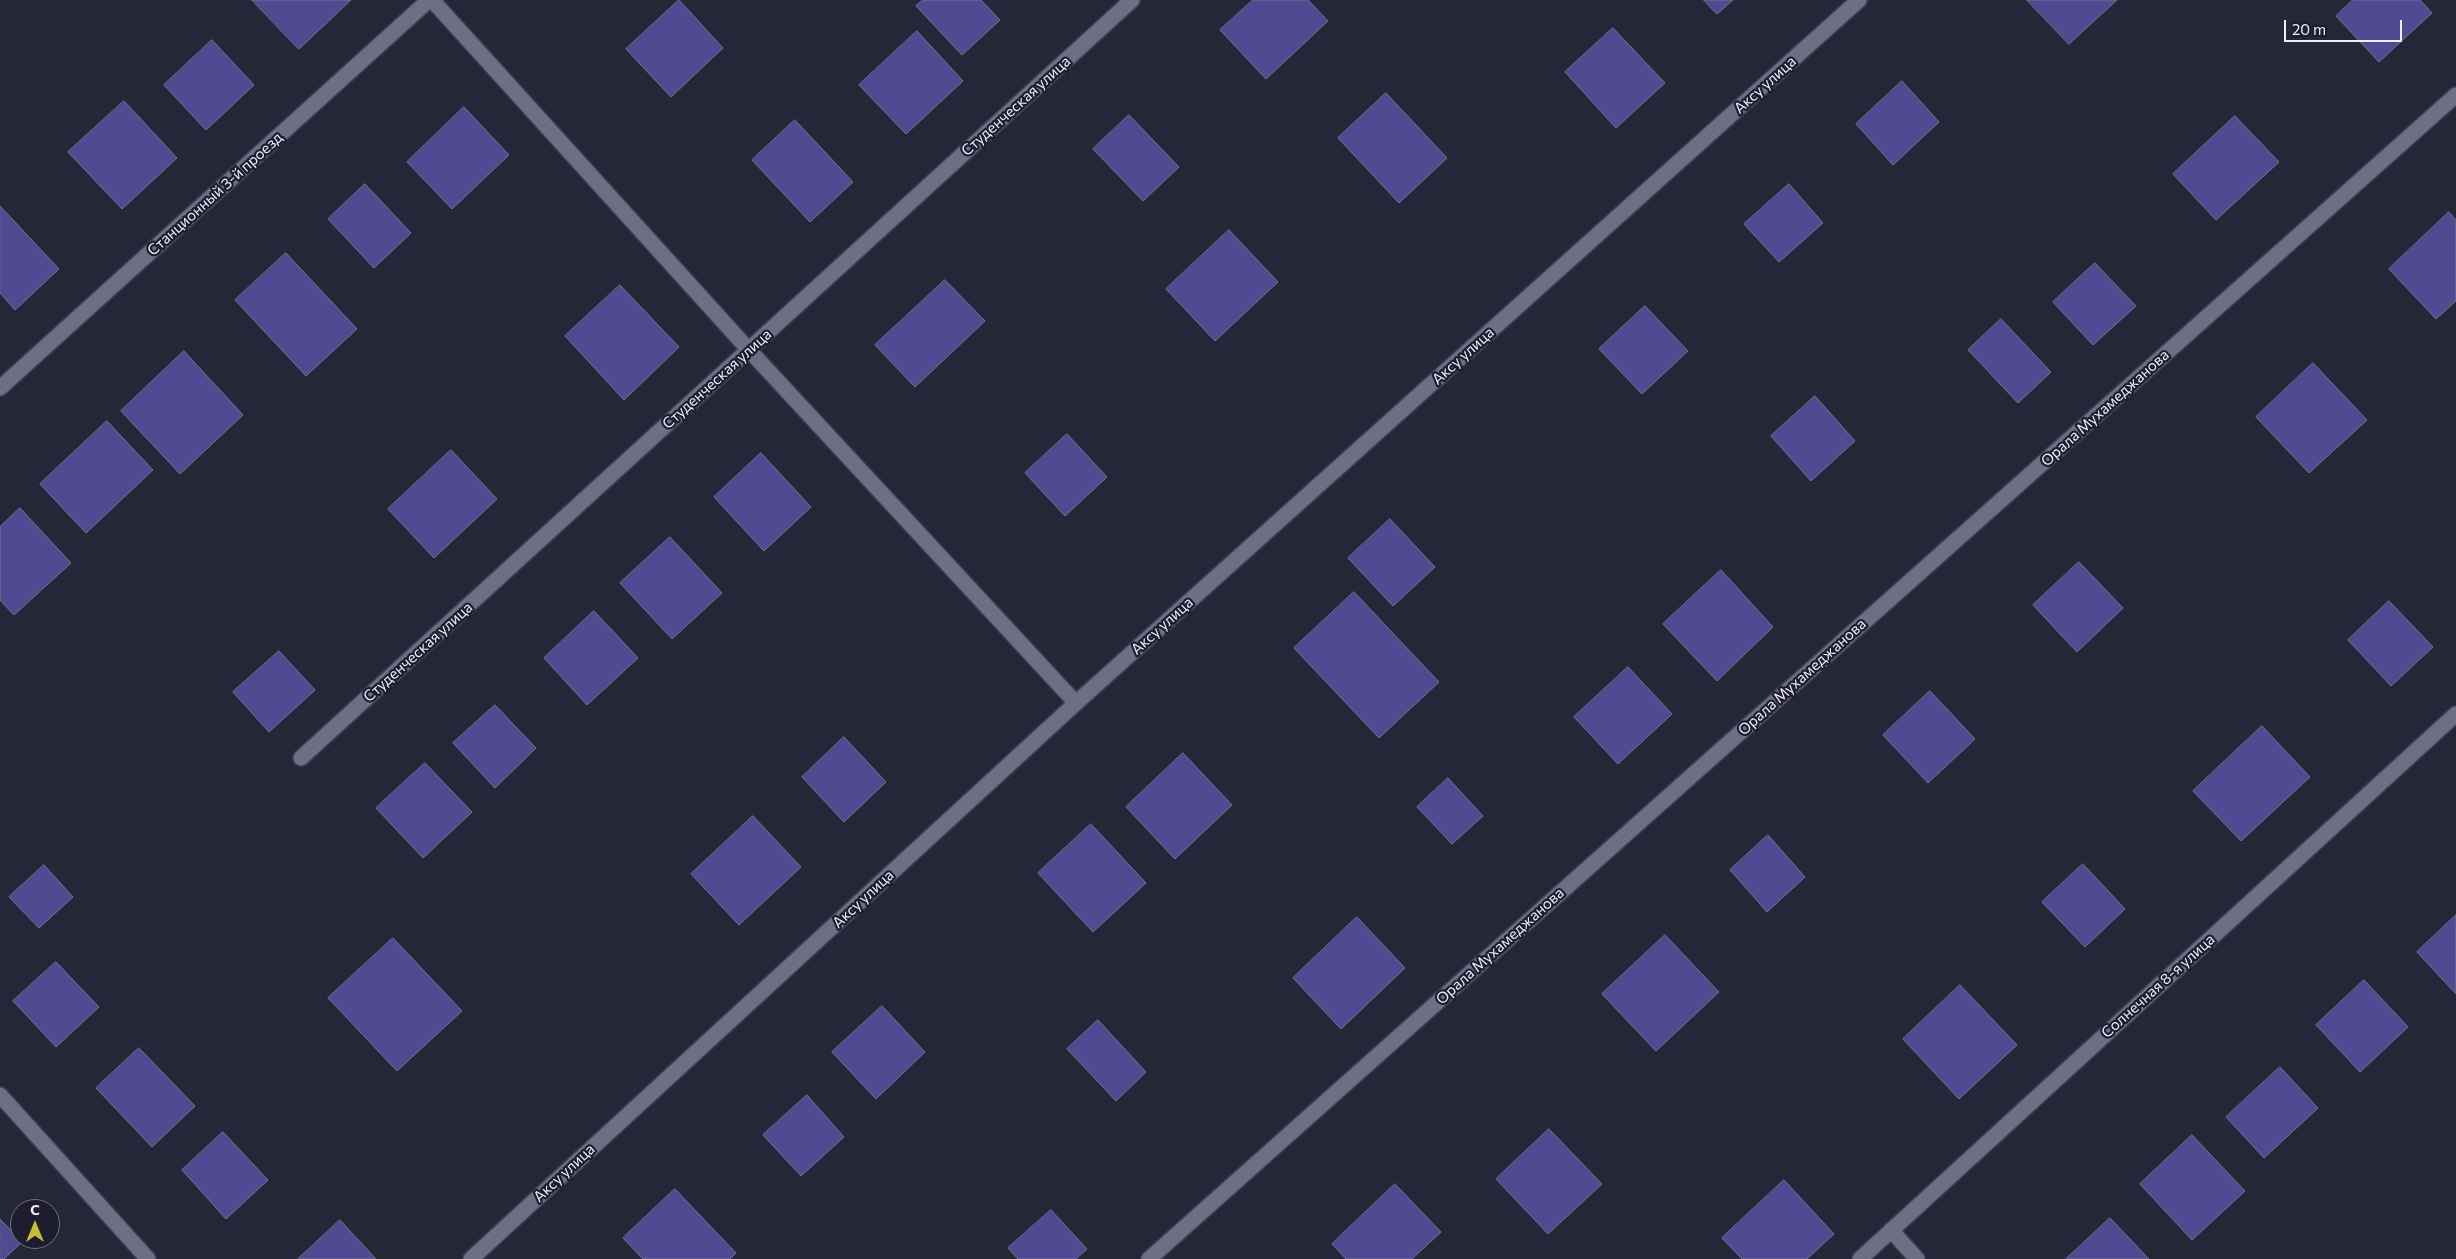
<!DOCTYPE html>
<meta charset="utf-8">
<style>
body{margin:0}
#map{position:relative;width:2456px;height:1259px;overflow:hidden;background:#262639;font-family:Commissioner,sans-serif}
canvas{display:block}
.north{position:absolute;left:10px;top:1199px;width:50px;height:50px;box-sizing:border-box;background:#1d1d2f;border:1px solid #707181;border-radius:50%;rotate:0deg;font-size:14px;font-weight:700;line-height:20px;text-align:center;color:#edeefb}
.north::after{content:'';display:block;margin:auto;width:18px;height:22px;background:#c8bb3b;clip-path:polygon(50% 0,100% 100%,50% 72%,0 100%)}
.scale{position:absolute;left:2284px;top:20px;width:118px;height:22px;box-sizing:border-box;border:2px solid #edeefb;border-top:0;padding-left:6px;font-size:15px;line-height:18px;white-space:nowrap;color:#edeefb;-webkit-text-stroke:4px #1d1d2f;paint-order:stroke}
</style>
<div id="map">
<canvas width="2456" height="1259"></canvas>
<div class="north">С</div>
<div class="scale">20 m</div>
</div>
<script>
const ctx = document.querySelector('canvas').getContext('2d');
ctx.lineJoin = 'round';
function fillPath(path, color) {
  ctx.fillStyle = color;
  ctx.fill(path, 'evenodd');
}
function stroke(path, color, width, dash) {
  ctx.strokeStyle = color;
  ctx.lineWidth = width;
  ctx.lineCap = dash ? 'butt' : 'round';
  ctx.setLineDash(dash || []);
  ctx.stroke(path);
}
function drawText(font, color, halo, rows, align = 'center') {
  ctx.font = font + ' Commissioner,sans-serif';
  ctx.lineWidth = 4.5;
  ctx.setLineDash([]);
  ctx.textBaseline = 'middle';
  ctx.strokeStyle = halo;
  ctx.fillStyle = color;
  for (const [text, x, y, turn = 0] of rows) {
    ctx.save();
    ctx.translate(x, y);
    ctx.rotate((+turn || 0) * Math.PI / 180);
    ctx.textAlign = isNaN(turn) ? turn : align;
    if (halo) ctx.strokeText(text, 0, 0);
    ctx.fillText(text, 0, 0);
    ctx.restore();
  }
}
const building = new Path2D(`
 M252 0H351L299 49Z
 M679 0 723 48 671 97 626 49Z
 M923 0H981L1000 20 962 55 916 6Z
 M1253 0H1308L1328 21 1266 79 1220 30Z
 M1704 0H1733L1717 14Z
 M2027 0H2117L2069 44Z
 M2353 0H2420L2432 13 2379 62 2336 16Z
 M1613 28 1665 83 1616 128 1565 72Z
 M917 31 963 81 906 134 859 85Z
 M212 40 254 85 206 130 164 85Z
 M1902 81 1939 122 1893 165 1856 124Z
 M1386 93 1447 158 1399 203 1338 138Z
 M124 101 177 158 122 209 68 152Z
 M464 107 509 155 452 209 407 162Z
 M1129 115 1179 167 1143 201 1093 149Z
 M2235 116 2279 162 2216 220 2173 174Z
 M795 120 853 182 810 222 752 160Z
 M365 184 411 233 374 268 328 219Z
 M1789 184 1823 223 1779 262 1744 224Z
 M0 206 59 269 15 310 0 293Z
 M2449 212 2456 220V301L2436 319 2389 269Z
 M1229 230 1278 282 1215 341 1166 289Z
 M286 253 357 329 306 376 235 300Z
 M2095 263 2136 306 2093 345 2053 302Z
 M945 280 985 321 915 387 875 345Z
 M620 285 679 347 624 400 565 336Z
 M1645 306 1688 351 1642 394 1599 349Z
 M2001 319 2051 372 2018 403 1968 350Z
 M184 351 243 415 180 474 121 411Z
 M2313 363 2367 420 2309 473 2256 417Z
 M1815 396 1855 441 1811 481 1771 436Z
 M107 421 153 470 86 533 40 484Z
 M1067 434 1107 477 1065 516 1025 473Z
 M451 450 497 499 434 558 388 509Z
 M761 453 811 507 764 551 714 497Z
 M20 508 71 563 14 615 0 600V527Z
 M1390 519 1435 567 1393 606 1348 558Z
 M670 537 722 593 672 639 620 583Z
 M2079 562 2123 608 2077 652 2033 605Z
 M1721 570 1773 627 1717 681 1663 624Z
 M1354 592 1439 682 1379 738 1294 648Z
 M2389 601 2433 647 2391 686 2348 640Z
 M594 611 638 658 587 705 544 658Z
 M279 651 315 690 269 732 233 692Z
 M1628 667 1672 714 1618 764 1574 717Z
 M1930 691 1975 739 1928 783 1883 735Z
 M495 705 536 748 495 788 453 743Z
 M2262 726 2310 777 2241 841 2193 791Z
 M844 737 886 782 844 822 802 777Z
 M1183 753 1232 805 1175 859 1126 807Z
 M425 763 472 812 423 858 376 808Z
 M1448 778 1483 816 1452 844 1417 807Z
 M753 816 801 867 739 925 691 874Z
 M1091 824 1146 883 1093 932 1038 873Z
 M1768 835 1805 877 1767 912 1730 870Z
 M2083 864 2125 909 2085 947 2042 902Z
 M44 865 73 897 39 928 9 897Z
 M2456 915V994L2417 952Z
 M1357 917 1405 968 1341 1029 1293 978Z
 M1665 935 1719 992 1656 1051 1602 994Z
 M393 938 462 1011 397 1071 328 998Z
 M56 962 99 1007 56 1047 13 1001Z
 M2364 980 2408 1027 2360 1072 2316 1025Z
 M1960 985 2017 1045 1959 1099 1903 1039Z
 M882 1006 925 1052 876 1099 832 1052Z
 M1098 1020 1146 1072 1116 1101 1067 1049Z
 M139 1048 195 1106 152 1147 96 1088Z
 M2280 1067 2318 1108 2264 1158 2226 1117Z
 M807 1095 844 1137 801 1176 763 1135Z
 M1549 1129 1602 1184 1548 1234 1496 1179Z
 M223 1132 268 1180 226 1219 182 1170Z
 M2192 1135 2245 1191 2192 1240 2140 1184Z
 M1784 1180 1834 1234 1807 1259H1742L1722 1238Z
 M1395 1184 1441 1232 1412 1259H1346L1332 1244Z
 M675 1189 736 1253 730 1259H643L623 1238Z
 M1051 1210 1087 1249 1076 1259H1018L1008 1248Z
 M2110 1218 2149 1259H2066Z
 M0 1219 22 1242 4 1259H0Z
 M340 1220 376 1259H298Z`);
const lane = new Path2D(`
 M432 0 749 350 1076 703`);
const street = new Path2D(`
 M0 388 429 0
 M301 758 1132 0
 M0 1095 148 1259
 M1891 1230 1917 1259
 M471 1259 1076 703 1859 0
 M1149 1259 2456 95
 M1860 1259 2456 714`);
const streetNames = [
 ["Аксу улица",1765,85,-42],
 ["Студенческая улица",1016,106,-42],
 ["Станционный 3-й проезд",215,194,-42],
 ["Аксу улица",1463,356,-42],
 ["Студенческая улица",717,379,-42],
 ["Орала Мухамеджанова",2105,408,-42],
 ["Аксу улица",1162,626,-42],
 ["Студенческая улица",418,652,-42],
 ["Орала Мухамеджанова",1802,677,-42],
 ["Аксу улица",863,899,-43],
 ["Орала Мухамеджанова",1500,946,-42],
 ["Солнечная 8-я улица",2158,986,-42],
 ["Аксу улица",564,1173,-43]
];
fillPath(building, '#4f4a91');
stroke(building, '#73748b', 1);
stroke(lane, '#404050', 18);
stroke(street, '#404050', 18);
stroke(lane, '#6e6f85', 15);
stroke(street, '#6e6f85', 15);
drawText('15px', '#edeefb', '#1d1d2f', streetNames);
</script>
